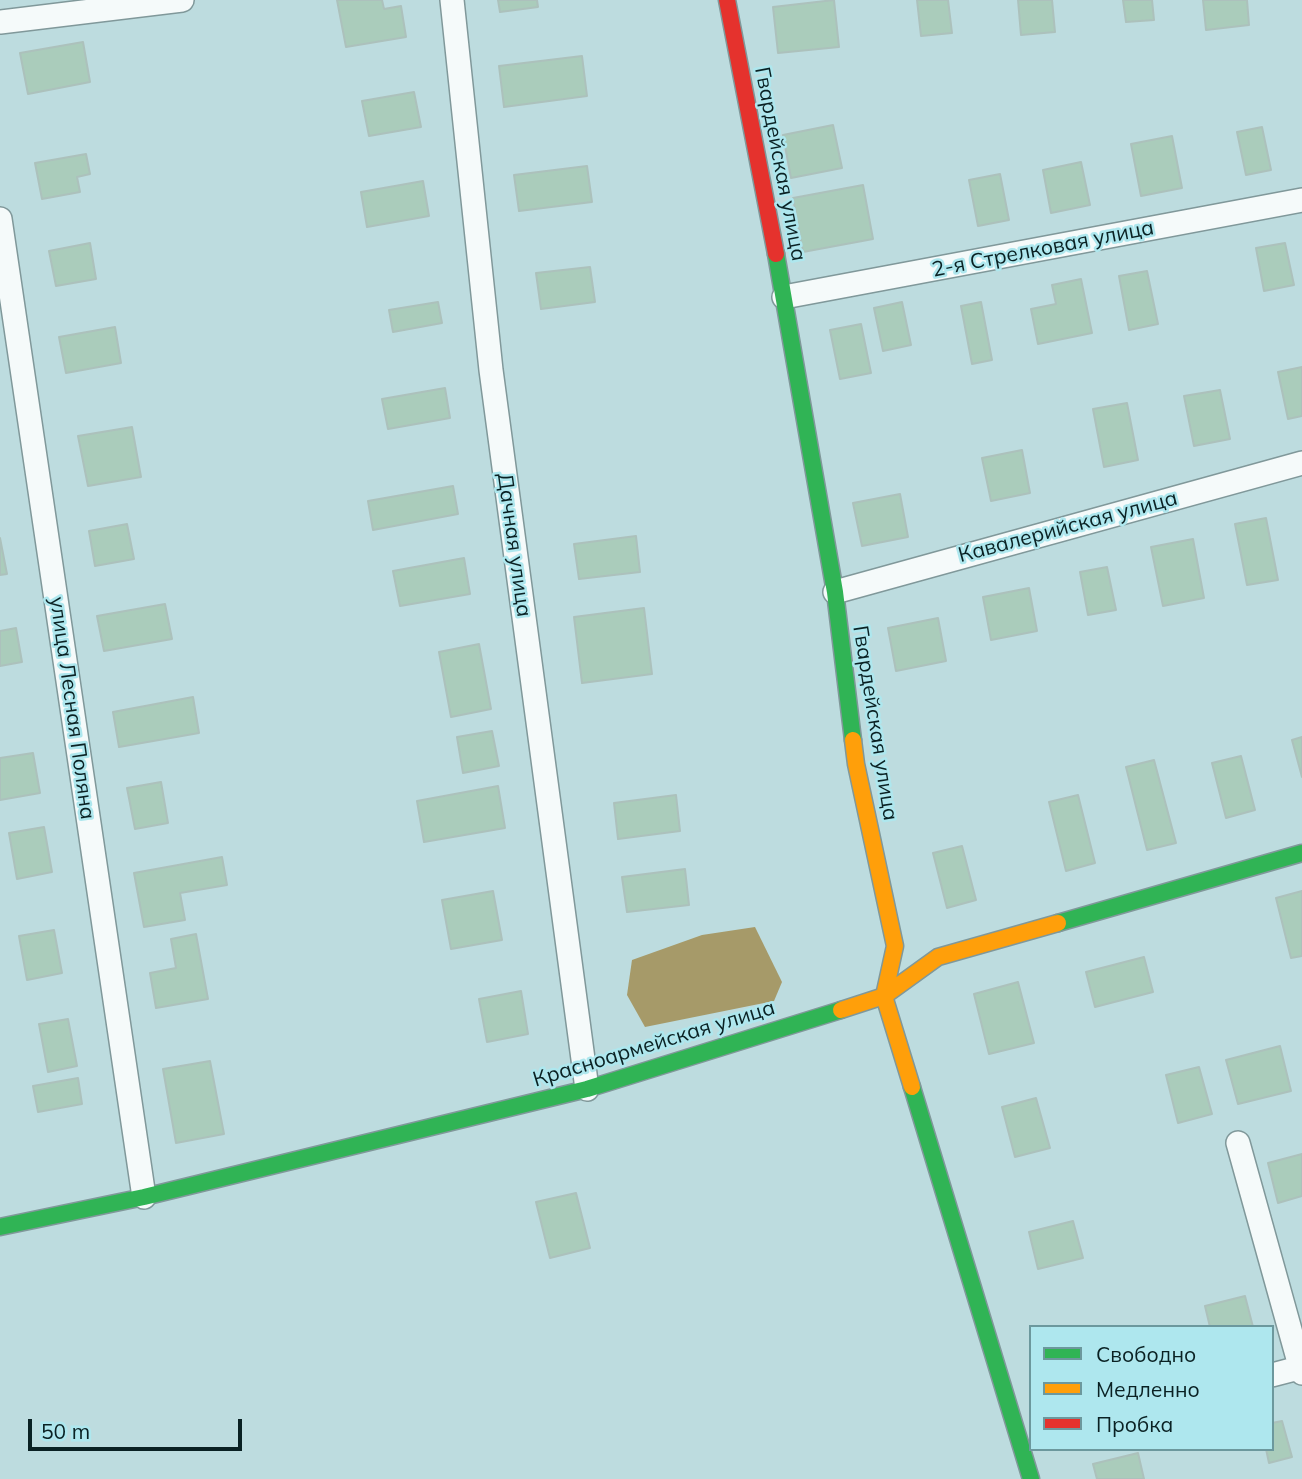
<!DOCTYPE html>
<meta charset="utf-8">
<style>
body{margin:0}
#map{position:relative;width:1302px;height:1479px;overflow:hidden;background:#bddcdf;font-family:Mulish,sans-serif}
canvas{display:block}
.legend{position:absolute;left:1029px;top:1325px;width:245px;height:126px;box-sizing:border-box;background:#aee7ee;border:2px solid #6c989d;margin:0;padding:9px 12px;list-style:none;font-size:21px;color:#0a2123}
.legend li{display:flex;align-items:center;gap:14px;height:35px}
.legend b{width:35px;border:2px solid #6c989d}
.scale{position:absolute;left:28px;top:1419px;width:214px;height:32px;box-sizing:border-box;border:4px solid #0a2123;border-top:0;padding-left:9px;font-size:21px;line-height:24px;white-space:nowrap;color:#0a2123;-webkit-text-stroke:5px #aee7ee;paint-order:stroke}
</style>
<div id="map">
<canvas width="1302" height="1479"></canvas>
<ul class="legend">
<li><b style="height:9px;background:#30b455"></b>Свободно</li>
<li><b style="height:9px;background:#ff9f0a"></b>Медленно</li>
<li><b style="height:9px;background:#e5322d"></b>Пробка</li>
</ul>
<div class="scale">50 m</div>
</div>
<script>
const ctx = document.querySelector('canvas').getContext('2d');
ctx.lineJoin = 'round';
function fillPath(path, color) {
  ctx.fillStyle = color;
  ctx.fill(path, 'evenodd');
}
function stroke(path, color, width, dash) {
  ctx.strokeStyle = color;
  ctx.lineWidth = width;
  ctx.lineCap = dash ? 'butt' : 'round';
  ctx.setLineDash(dash || []);
  ctx.stroke(path);
}
function drawText(font, color, halo, rows, align = 'center') {
  ctx.font = font + ' Mulish,sans-serif';
  ctx.lineWidth = 5;
  ctx.setLineDash([]);
  ctx.textBaseline = 'middle';
  ctx.strokeStyle = halo;
  ctx.fillStyle = color;
  for (const [text, x, y, turn = 0] of rows) {
    ctx.save();
    ctx.translate(x, y);
    ctx.rotate((+turn || 0) * Math.PI / 180);
    ctx.textAlign = isNaN(turn) ? turn : align;
    if (halo) ctx.strokeText(text, 0, 0);
    ctx.fillText(text, 0, 0);
    ctx.restore();
  }
}
const water = new Path2D(`
 M755 927 782 982 774 1001 645 1027 627 995 632 960 702 935Z`);
const building = new Path2D(`
 M337 0H382L384 9 401 6 406 37 346 47Z
 M498 0H537L538 7 500 12Z
 M834 0 839 47 778 53 773 7Z
 M917 0H948L952 33 921 36Z
 M1018 0H1052L1055 32 1021 35Z
 M1123 0H1152L1154 20 1126 22Z
 M1203 0H1247L1249 25 1206 30Z
 M83 42 90 82 28 94 20 53Z
 M582 56 587 96 504 107 499 66Z
 M414 92 421 127 369 136 362 101Z
 M833 125 842 168 791 178 783 135Z
 M1262 127 1271 170 1246 175 1237 132Z
 M1172 136 1182 188 1141 196 1131 144Z
 M86 154 90 174 77 177 80 192 42 199 35 163Z
 M1081 162 1090 205 1051 213 1043 170Z
 M587 166 592 202 519 211 514 175Z
 M1000 174 1009 220 978 226 969 180Z
 M423 181 429 216 367 227 361 192Z
 M863 185 873 239 803 252 793 198Z
 M90 243 96 279 56 286 49 251Z
 M1285 243 1294 285 1264 291 1256 248Z
 M590 267 595 302 541 309 536 273Z
 M1147 271 1158 324 1129 330 1119 276Z
 M1081 279 1092 333 1038 344 1031 309 1056 304 1052 285Z
 M438 302 442 323 393 332 389 310Z
 M902 302 911 345 883 351 874 308Z
 M981 302 992 360 972 364 961 306Z
 M861 324 871 373 840 379 830 330Z
 M115 327 121 363 66 373 59 337Z
 M1302 367V416L1288 419 1278 372Z
 M445 388 450 418 388 429 382 399Z
 M1220 390 1230 439 1194 446 1184 396Z
 M1127 403 1138 460 1104 467 1093 409Z
 M132 427 141 477 88 486 78 436Z
 M1022 450 1030 493 991 501 982 458Z
 M453 486 458 514 373 530 368 501Z
 M900 494 908 537 862 546 853 503Z
 M1266 518 1278 580 1247 585 1235 524Z
 M127 524 134 559 95 566 89 531Z
 M636 536 640 572 579 579 574 544Z
 M0 538 7 574 0 575Z
 M1193 539 1204 598 1163 606 1151 547Z
 M464 558 470 594 400 606 393 571Z
 M1107 567 1116 610 1088 615 1080 572Z
 M1029 588 1037 631 991 640 983 597Z
 M165 604 172 639 104 651 97 616Z
 M644 608 652 674 582 683 574 617Z
 M938 618 946 661 896 671 888 628Z
 M16 628 22 662 0 666V631Z
 M479 644 491 709 451 717 439 652Z
 M193 697 199 733 119 747 113 712Z
 M492 731 499 766 463 773 457 737Z
 M1302 737V777L1292 740Z
 M33 753 40 793 0 800V758Z
 M1241 756 1255 810 1226 818 1212 763Z
 M1154 760 1176 843 1147 850 1126 767Z
 M161 782 168 823 135 829 127 788Z
 M498 786 505 828 424 842 417 801Z
 M676 795 680 831 618 839 614 803Z
 M1078 795 1095 863 1066 871 1049 802Z
 M44 827 52 872 17 879 9 833Z
 M962 846 976 900 947 908 933 853Z
 M222 857 227 885 180 893 185 920 144 927 134 873Z
 M685 869 689 905 627 912 622 877Z
 M493 891 502 940 451 949 442 900Z
 M1302 891V956L1291 958 1276 898Z
 M54 930 62 973 27 980 19 936Z
 M196 934 208 999 156 1008 150 973 176 968 171 939Z
 M1144 957 1153 992 1095 1007 1086 972Z
 M1018 982 1034 1043 989 1054 974 994Z
 M521 991 528 1034 487 1042 479 999Z
 M68 1019 77 1066 48 1072 39 1024Z
 M1280 1046 1291 1091 1238 1104 1226 1060Z
 M210 1061 224 1134 176 1143 163 1069Z
 M1199 1067 1212 1114 1178 1123 1166 1075Z
 M78 1078 82 1104 38 1112 33 1086Z
 M1036 1098 1050 1148 1015 1157 1002 1107Z
 M1302 1154V1196L1278 1203 1268 1163Z
 M576 1193 590 1248 550 1258 536 1202Z
 M1073 1221 1083 1258 1038 1269 1029 1232Z
 M1245 1296 1253 1327H1210L1205 1306Z
 M1282 1421 1292 1457 1269 1463 1266 1449H1272V1423Z
 M1138 1453 1144 1479H1097L1093 1464Z`);
const street = new Path2D(`
 M452 0 491 370 587 1089
 M0 22 182 0
 M0 219 144 1197
 M784 297 1302 200
 M835 592 1302 463
 M1238 1143 1302 1373
 M1272 1375 1302 1367`);
const fast = new Path2D(`
 M776 254 835 592 853 740
 M1058 923 1302 853
 M912 1087 1031 1479
 M0 1227 144 1197 587 1089 841 1010`);
const slow = new Path2D(`
 M853 740 856 764 895 946 884 996 912 1087
 M841 1010 884 996 938 957 1058 923`);
const jam = new Path2D(`
 M727 0 776 254`);
const streetNames = [
 ["Гвардейская улица",780,164,79],
 ["2-я Стрелковая улица",1043,249,-11],
 ["Кавалерийская улица",1068,527,-15],
 ["Дачная улица",514,545,82],
 ["улица Лесная Поляна",72,708,82],
 ["Гвардейская улица",875,723,81],
 ["Красноармейская улица",654,1044,-17]
];
fillPath(water, '#a69a69');
fillPath(building, '#acb');
stroke(building, '#acc1bc', 2);
stroke(street, '#80989a', 26);
stroke(fast, '#80989a', 19);
stroke(slow, '#80989a', 19);
stroke(jam, '#80989a', 19);
stroke(street, '#f5fafa', 23);
stroke(fast, '#30b455', 16);
stroke(slow, '#ff9f0a', 16);
stroke(jam, '#e5322d', 16);
drawText('21px', '#0a2123', '#aee7ee', streetNames);
</script>
